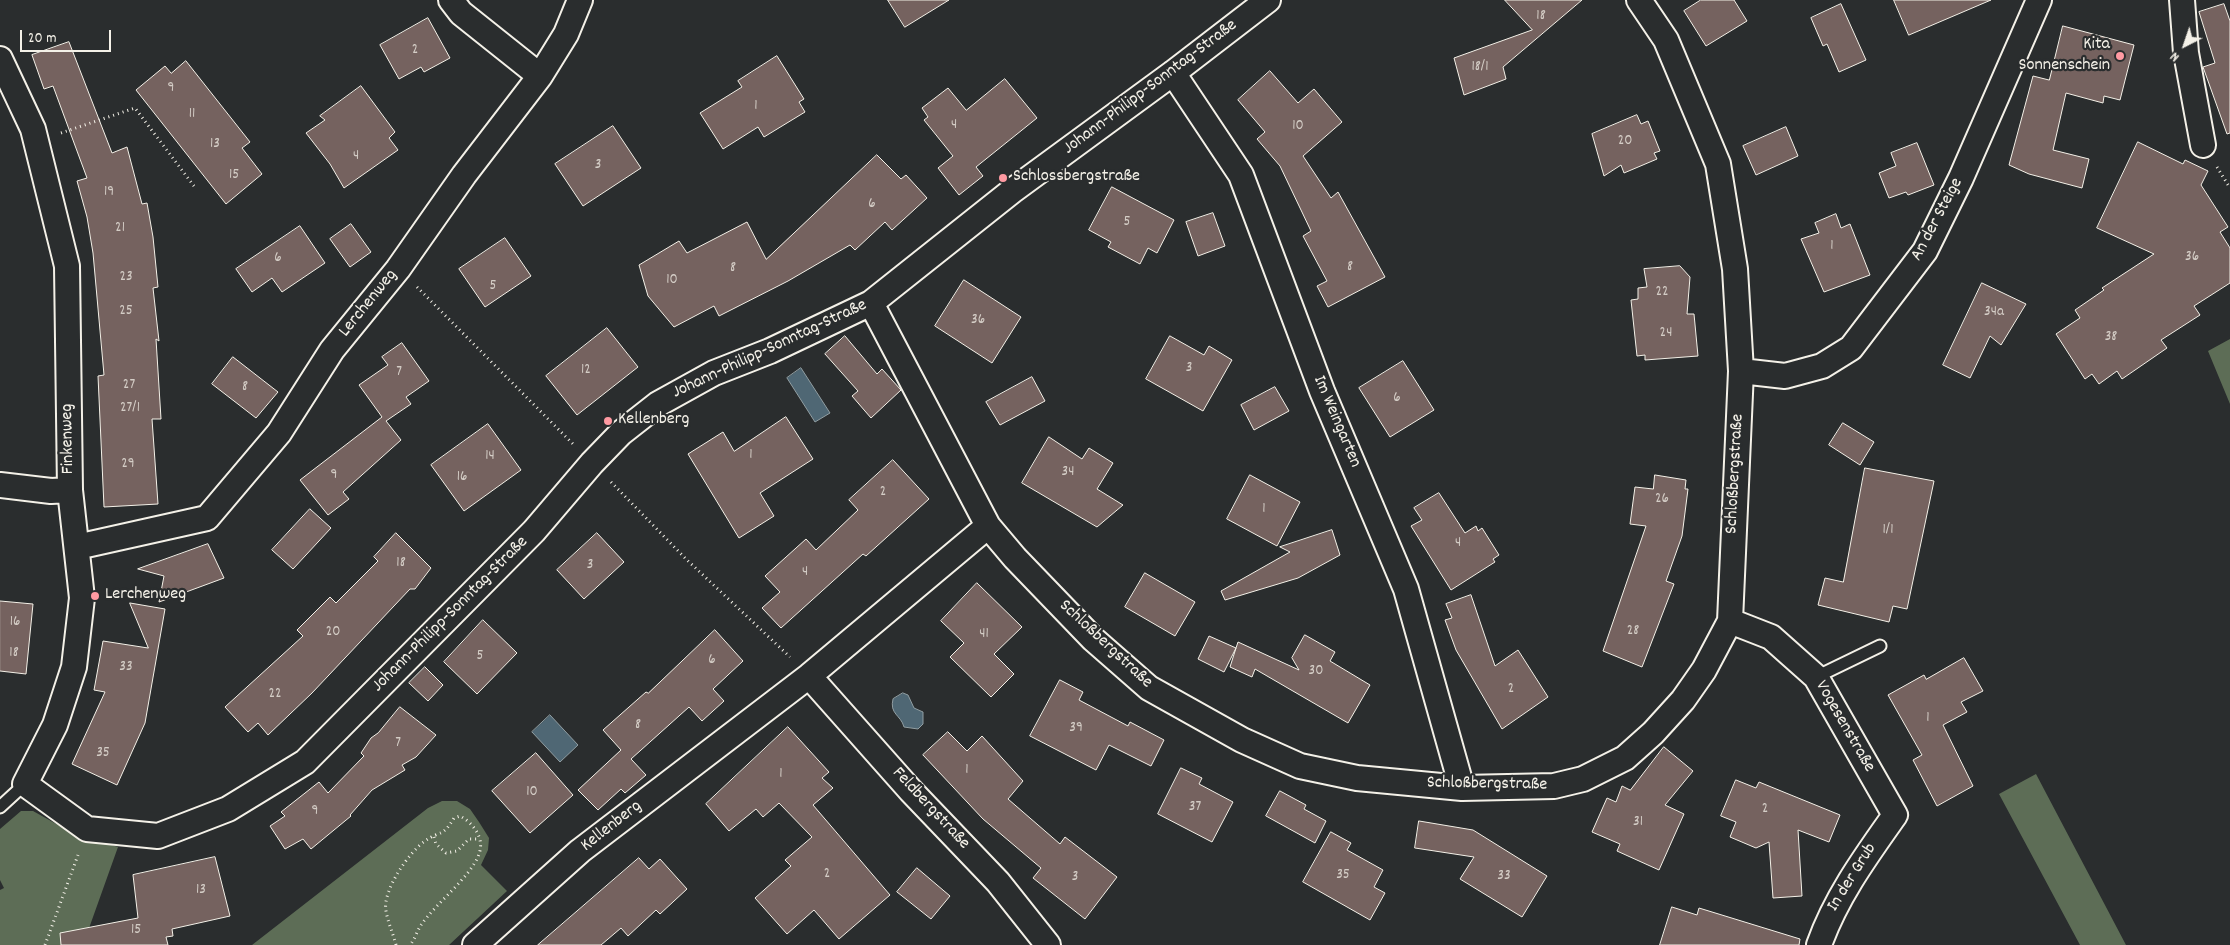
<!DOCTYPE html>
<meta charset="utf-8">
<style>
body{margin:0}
#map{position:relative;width:2230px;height:945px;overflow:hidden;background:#2a2d2e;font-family:Dekko,sans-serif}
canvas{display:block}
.north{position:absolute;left:2160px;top:20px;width:50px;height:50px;-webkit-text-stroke:4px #2a2d2e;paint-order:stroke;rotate:221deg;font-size:14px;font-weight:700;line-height:20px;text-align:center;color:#f4f1e8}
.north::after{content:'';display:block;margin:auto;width:18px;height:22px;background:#f4f1e8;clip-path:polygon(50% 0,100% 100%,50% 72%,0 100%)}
.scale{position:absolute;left:20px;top:30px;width:91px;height:22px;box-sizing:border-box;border:2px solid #f4f1e8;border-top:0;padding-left:6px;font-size:15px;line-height:18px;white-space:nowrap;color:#f4f1e8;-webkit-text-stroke:4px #2a2d2e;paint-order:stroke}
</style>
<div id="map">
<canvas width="2230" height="945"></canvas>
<div class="north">N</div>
<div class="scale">20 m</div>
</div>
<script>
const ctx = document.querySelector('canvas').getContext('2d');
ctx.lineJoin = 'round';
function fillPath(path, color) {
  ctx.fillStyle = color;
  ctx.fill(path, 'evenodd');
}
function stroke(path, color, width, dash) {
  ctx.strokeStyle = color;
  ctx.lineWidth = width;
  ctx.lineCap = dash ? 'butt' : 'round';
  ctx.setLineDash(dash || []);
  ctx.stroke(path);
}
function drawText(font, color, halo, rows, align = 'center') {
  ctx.font = font + ' Dekko,sans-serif';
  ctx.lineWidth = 4.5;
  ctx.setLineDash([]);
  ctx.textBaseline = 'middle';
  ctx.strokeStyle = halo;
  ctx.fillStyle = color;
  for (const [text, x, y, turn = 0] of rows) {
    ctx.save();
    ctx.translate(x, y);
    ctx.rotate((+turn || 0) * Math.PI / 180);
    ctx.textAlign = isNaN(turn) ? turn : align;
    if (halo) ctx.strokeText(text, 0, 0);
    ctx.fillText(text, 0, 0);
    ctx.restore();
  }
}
const green = new Path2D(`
 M2230 339V404L2208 351Z
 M2036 774 2126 945H2080L1999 794Z
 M442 801H457L470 809 479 822 489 838 488 850 481 865 507 891 449 945H252L428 808Z
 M21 811H33L69 831 118 847 83 945H0V890L4 888 0 880V829Z`);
const water = new Path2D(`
 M801 368 830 413 815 422 787 378Z
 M903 693 908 695 914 708 923 712V724L918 729 904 727C901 715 889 714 893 699Z
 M550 715 578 745 560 762 532 732Z`);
const building = new Path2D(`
 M888 0H949L905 27Z
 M1505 0H1582L1503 67 1506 79 1464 95 1454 58 1532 30Z
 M1701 0H1734L1747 21 1706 46 1684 11Z
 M1894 0H1991L1909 35Z
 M1841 4 1866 60 1839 72 1827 44 1823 46 1811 18Z
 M2224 4 2230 21V133L2227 134 2203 67 2215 63 2199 12Z
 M428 18 450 58 424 72 421 67 399 79 380 45Z
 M2063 26 2134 45 2120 100 2104 96 2103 103 2066 93 2053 150 2089 159 2082 188 2029 174 2009 165 2033 76 2049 80Z
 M69 42 112 153 127 147 142 204 147 203 153 237 158 287 153 288 159 341 156 339 161 419H152L158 504 104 507 98 376 104 375 93 253 87 217 77 181 87 178 53 86 44 89 32 55Z
 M777 56 804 99 799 102 805 112 764 137 758 127 723 149 700 113 742 87 738 81Z
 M186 61 250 142 242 148 262 174 226 204 136 90 165 66 171 73Z
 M1270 71 1298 103 1314 89 1342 122 1303 156 1331 198 1338 192 1385 277 1328 307 1317 286 1327 281 1303 236 1311 231 1280 166 1257 139 1265 132 1238 100Z
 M1005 79 1037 118 976 167 983 176 959 195 938 168 953 156 924 120 928 117 922 108 948 88 966 110Z
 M361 86 395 132 389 138 398 150 344 188 330 164 306 133 325 120 320 116Z
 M1637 115 1641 124 1648 121 1660 151 1654 153 1657 159 1624 173 1621 165 1604 176 1592 134Z
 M613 126 641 168 583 206 555 164Z
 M1786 127 1798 156 1756 175 1743 146Z
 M2138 142 2183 164 2185 160 2208 171 2201 185 2228 227 2220 232 2230 248V283L2194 306 2200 315 2161 340 2167 348 2122 379 2117 371 2099 384 2092 374 2085 379 2056 334 2080 318 2075 310 2104 290 2102 288 2154 254 2097 228Z
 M1917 143 1934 185 1908 195 1906 192 1889 198 1879 173 1896 166 1891 153Z
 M877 155 901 179 906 175 927 198 892 230 885 222 855 250 850 245 788 281 719 316 714 306 674 327 648 296 639 265 679 241 687 253 747 222 766 259Z
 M1112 187 1174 220 1157 253 1148 248 1140 264 1108 247 1111 242 1089 230Z
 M1213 213 1225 246 1198 256 1186 222Z
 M1836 214 1841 228 1850 224 1870 275 1824 292 1801 239 1819 233 1815 223Z
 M351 224 371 252 350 267 330 239Z
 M300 226 325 263 282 292 272 278 252 292 236 269Z
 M505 238 531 276 485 307 459 269Z
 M1680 266 1690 277 1687 314H1694L1698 356 1645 360V355L1637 356 1631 300 1638 299V288L1647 287 1644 269Z
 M964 280 1021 317 992 363 935 326Z
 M1982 283 2026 304 2001 345 1990 336 1970 378 1943 365Z
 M607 328 638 367 577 415 546 376Z
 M845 336 877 374 882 369 901 390 871 418 852 396 858 391 825 354Z
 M1170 336 1204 355 1209 346 1232 360 1203 411 1146 379Z
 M402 343 429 381 406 397 411 404 386 421 401 440 343 492 349 499 328 515 300 480 382 417 359 385 388 365 382 357Z
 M233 357 278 392 256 418 212 384Z
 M1403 361 1434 410 1390 437 1359 388Z
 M1032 377 1045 401 1000 425 986 402Z
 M1275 387 1289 411 1254 430 1241 405Z
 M786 417 813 459 760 493 774 516 739 538 688 454 723 432 734 451Z
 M1843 423 1874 442 1860 465 1829 445Z
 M488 424 521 470 464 511 431 465Z
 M1049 437 1082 459 1089 448 1113 463 1097 489 1123 505 1097 527 1022 483Z
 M893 460 929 499 866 556 863 554 781 628 762 608 780 592 765 576 806 539 816 550 858 510 849 500Z
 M1865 468 1934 481 1907 609 1893 606 1889 622 1818 605 1825 578 1843 582Z
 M1250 475 1300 502 1277 546 1227 519Z
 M1655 475 1686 480 1685 489H1688L1682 536 1666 581 1674 584 1642 667 1603 651 1646 526 1630 524 1635 487 1653 489Z
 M1439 493 1465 533 1476 526 1478 531 1482 528 1499 555 1493 559 1495 562 1451 590 1411 526 1422 520 1414 508Z
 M310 509 331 528 293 569 272 550Z
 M1332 530 1340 555 1298 578 1225 600 1221 591 1290 552 1280 547Z
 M396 533 431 568 415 589H410L312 693 268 735 258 723 248 732 225 707 303 636 297 630 330 597 336 603 378 561 374 557Z
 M597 533 624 562 584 599 557 570Z
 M208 544 224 578 159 602 164 576 138 569Z
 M1145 573 1195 602 1175 636 1125 607Z
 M977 583 1022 627 994 654 1014 674 991 697 950 657 964 643 941 621Z
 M1471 595 1495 666 1518 650 1548 697 1502 729 1456 650 1445 620 1452 618 1446 604Z
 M0 601 33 604 26 674 0 671Z
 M130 603 165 609 145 723 117 785 72 764 105 692 94 690 103 641 148 648Z
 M483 620 517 653 477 694 444 662Z
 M715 630 743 661 713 689 724 701 702 721 689 707 631 759 646 775 625 793 621 789 598 810 578 790 621 750 603 730 646 692 648 693Z
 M1305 635 1335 652 1330 661 1370 685 1348 723 1255 669 1252 677 1230 667 1236 648 1224 672 1198 659 1209 636 1236 648 1238 642 1299 670 1292 658Z
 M1964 658 1983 691 1961 702 1967 712 1943 725 1973 786 1937 806 1913 760 1922 755 1888 695 1924 675 1926 679Z
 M425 667 443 685 428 701 409 683Z
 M1060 680 1083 692 1079 700 1128 726 1130 722 1164 740 1151 766 1109 745 1096 770 1030 736Z
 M400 707 436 735 416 757 402 765 405 770 372 790 350 815 351 816 311 849 303 839 285 849 270 826 285 816 281 812 319 782 328 793 364 756 361 753 371 738 378 733Z
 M788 727 829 772 822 778 833 788 813 805 890 895 839 939 814 910 787 934 755 898 791 866 785 860 812 837 779 803 763 817 756 809 729 831 706 804Z
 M948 732 967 751 982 736 1023 781 1008 799 1060 844 1065 837 1117 877 1085 919 1033 878 1041 868 983 819 923 755Z
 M1664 747 1693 771 1665 805 1684 814 1659 870 1617 851 1620 844 1592 832 1607 798 1616 802 1622 786 1630 790Z
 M536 753 573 795 530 833 492 791Z
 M1181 768 1202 778 1199 784 1233 802 1212 842 1158 814Z
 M1736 780 1756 788 1759 782 1840 815 1829 842 1798 830 1802 896 1773 898 1769 842 1756 848 1730 837 1736 822 1721 816Z
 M1280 791 1306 805 1304 809 1326 821 1315 843 1266 816Z
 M1419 821 1473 830 1547 876 1522 917 1460 879 1474 857 1415 848Z
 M1331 832 1351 843 1347 850 1383 870 1374 887 1385 893 1370 920 1303 882Z
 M215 857 230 916 172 929 173 936 166 937 168 945H61L60 933 138 918 133 875Z
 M639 858 649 869 660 859 687 889 660 914 656 910 628 936 621 928 601 945H538Z
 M917 868 950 896 931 919 897 892Z
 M1672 907 1697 915 1699 908 1800 939 1799 945H1660Z`);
const path = new Path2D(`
 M61 133 135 108 194 186
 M2217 167 2230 188
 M417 287 573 444
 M611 482 686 559 790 657
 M434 837 436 844 446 853 457 851 469 839H480
 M45 945 78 855
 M396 945C393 933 388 923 386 911 382 891 409 852 425 841 442 829 442 838 454 818L460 816C473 823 485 838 479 854 471 877 436 903 421 925 417 931 415 939 410 945`);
const lane = new Path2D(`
 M1816 677 1880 646
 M0 807 25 784`);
const street = new Path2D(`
 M451 0 461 13 540 76
 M2182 0 2186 53 2203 145
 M0 59 33 129 67 266 70 490 82 598 74 667 55 725 25 784 87 829 158 836 228 809 305 762 534 531 592 463 621 433 658 404 714 373 770 351 871 303 1012 191 1173 73 1268 0
 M1173 73 1241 175 1322 391 1406 589 1462 788
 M871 303 988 526 1015 558 1093 639 1149 688 1242 740 1300 766 1357 778 1462 788 1554 786 1583 779 1625 758 1653 733 1683 700 1704 670 1730 621 1741 371 1735 269 1718 164 1666 40 1639 0
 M1741 371 1785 376 1822 366 1851 348 1925 251 1961 178 2039 0
 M0 485 51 491 70 490
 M77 547 207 518 279 433 332 350 398 269 464 175 540 76 566 34 580 0
 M1730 621 1771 637 1816 677 1895 815C1866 856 1836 897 1819 945
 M809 676 911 791 998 882 1048 945
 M475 945 580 851 809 676 988 526`);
const markers = [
 [2120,56,5,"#ff9aa2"],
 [1003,178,5,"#ff9aa2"],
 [608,421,5,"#ff9aa2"],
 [95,596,5,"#ff9aa2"]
];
const numberNames = [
 ["18",1541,17],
 ["2",415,51],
 ["18/1",1480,68],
 ["9",171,89],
 ["1",756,107],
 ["11",192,115],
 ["4",954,126],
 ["10",1298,127],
 ["20",1625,142],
 ["13",215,145],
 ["4",356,157],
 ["3",598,166],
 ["15",234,176],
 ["19",109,193],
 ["6",872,205],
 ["5",1127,223],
 ["21",120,229],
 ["1",1832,247],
 ["36",2192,258],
 ["6",278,259],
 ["8",1350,268],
 ["8",733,269],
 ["23",126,278],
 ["10",672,281],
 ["5",493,287],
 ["22",1662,293],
 ["25",126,312],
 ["34a",1994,313],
 ["36",978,321],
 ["24",1666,334],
 ["38",2111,338],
 ["3",1189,369],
 ["12",586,371],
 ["7",399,373],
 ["27",129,386],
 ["8",245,388],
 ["6",1397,399],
 ["27/1",130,409],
 ["1",751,456],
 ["14",490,457],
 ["29",128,465],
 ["34",1068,473],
 ["9",334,476],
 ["16",462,478],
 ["2",883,493],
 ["26",1662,500],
 ["1",1264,510],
 ["1/1",1888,531],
 ["4",1458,544],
 ["18",401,564],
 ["3",590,566],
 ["4",805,573],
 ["16",15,623],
 ["28",1633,632],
 ["20",333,633],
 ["41",984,635],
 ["18",14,654],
 ["5",480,657],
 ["6",712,661],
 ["33",126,668],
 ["30",1316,672],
 ["2",1511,690],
 ["22",275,695],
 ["1",1928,719],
 ["8",638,726],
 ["39",1076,729],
 ["7",398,744],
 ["35",103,754],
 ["1",967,771],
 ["1",781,775],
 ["10",532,793],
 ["37",1195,808],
 ["2",1765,810],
 ["9",315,812],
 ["31",1638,823],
 ["2",827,875],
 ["35",1343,876],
 ["33",1504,877],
 ["3",1075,878],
 ["13",201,891],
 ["15",136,931]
];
const poiNames = [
 ["Kita",2110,46,"right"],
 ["Sonnenschein",2110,67,"right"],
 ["Schlossbergstraße",1013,178],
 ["Kellenberg",618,421],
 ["Lerchenweg",105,596]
];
const streetNames = [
 ["Johann-Philipp-Sonntag-Straße",1151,88,-37],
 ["An der Steige",1938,220,-62],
 ["Lerchenweg",369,304,-51],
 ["Johann-Philipp-Sonntag-Straße",770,350,-25],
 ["Im Weingarten",1336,422,67],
 ["Finkenweg",69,439,-91],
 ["Schloßbergstraße",1736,474,-87],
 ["Johann-Philipp-Sonntag-Straße",451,615,-45],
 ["Schloßbergstraße",1105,645,43],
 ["Vogesenstraße",1844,727,60],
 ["Schloßbergstraße",1487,785,1],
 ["Feldbergstraße",930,809,47],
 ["Kellenberg",612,827,-38],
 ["In der Grub",1853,878,-58]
];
fillPath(green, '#5d6d56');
fillPath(water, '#4f6774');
stroke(water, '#919ea2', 1);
fillPath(building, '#75625f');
stroke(building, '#f4f1e8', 1);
stroke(lane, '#f4f1e8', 15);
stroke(street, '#f4f1e8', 28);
stroke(path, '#f4f1e8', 3, [1, 4]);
stroke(lane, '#2a2d2e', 11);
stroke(street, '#2a2d2e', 24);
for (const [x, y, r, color] of markers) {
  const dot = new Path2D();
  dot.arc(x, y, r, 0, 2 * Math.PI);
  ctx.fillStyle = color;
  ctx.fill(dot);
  stroke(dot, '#2a2d2e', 2);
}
drawText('15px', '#d4cdc6', null, numberNames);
drawText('18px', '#f4f1e8', '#2a2d2e', poiNames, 'left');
drawText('18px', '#f4f1e8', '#2a2d2e', streetNames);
</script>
